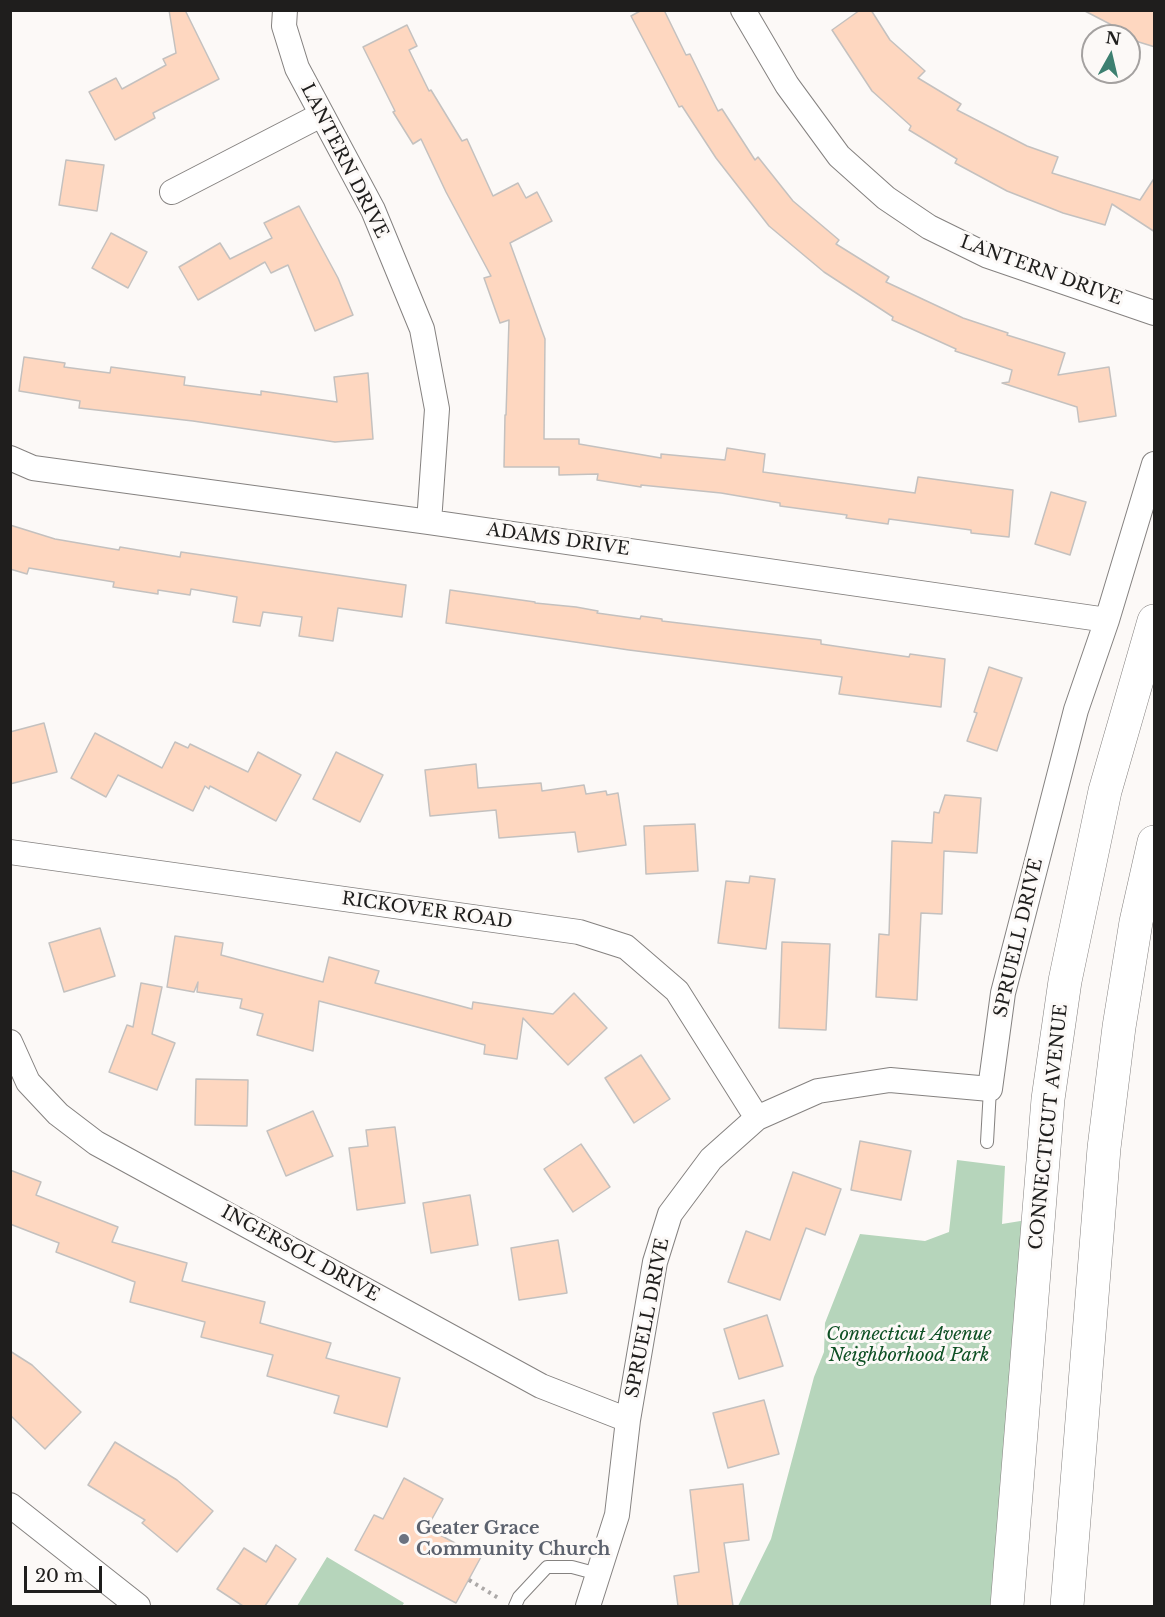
<!DOCTYPE html>
<style>
body{margin:0}
#map{position:relative;width:1165px;height:1617px;overflow:hidden;background:#fcf9f7;font-family:"Libre Baskerville",serif}
canvas{display:block}
.frame{position:absolute;inset:0;border:12px solid #1f1e1d;pointer-events:none}
.north{position:absolute;left:1081px;top:24px;width:60px;height:60px;box-sizing:border-box;background:#fcf9f7;border:2px solid #a4a1a0;border-radius:50%;rotate:8deg;font-size:16px;font-weight:700;line-height:24px;text-align:center;color:#1f1e1d}
.north::after{content:'';display:block;margin:auto;width:21px;height:27px;background:#3d8071;clip-path:polygon(50% 0,100% 100%,50% 72%,0 100%)}
.scale{position:absolute;left:24px;top:1566px;width:78px;height:27px;box-sizing:border-box;border:3px solid #1f1e1d;border-top:0;padding-left:8px;font-size:18px;line-height:21px;white-space:nowrap;color:#1f1e1d;-webkit-text-stroke:4px #fcf9f7;paint-order:stroke}
</style>
<div id="map">
<canvas width="1165" height="1617"></canvas>
<div class="frame"></div>
<div class="north">N</div>
<div class="scale">20 m</div>
</div>
<script>
const ctx = document.querySelector('canvas').getContext('2d');
ctx.lineJoin = 'round';
function fillPath(path, color) {
  ctx.fillStyle = color;
  ctx.fill(path, 'evenodd');
}
function stroke(path, color, width, dash) {
  ctx.strokeStyle = color;
  ctx.lineWidth = width;
  ctx.lineCap = dash ? 'butt' : 'round';
  ctx.setLineDash(dash || []);
  ctx.stroke(path);
}
function drawText(font, color, halo, rows, align = 'center') {
  ctx.font = font + ' "Libre Baskerville",serif';
  ctx.lineWidth = 6;
  ctx.setLineDash([]);
  ctx.textBaseline = 'middle';
  ctx.strokeStyle = halo;
  ctx.fillStyle = color;
  for (const [text, x, y, turn = 0] of rows) {
    ctx.save();
    ctx.translate(x, y);
    ctx.rotate((+turn || 0) * Math.PI / 180);
    ctx.textAlign = isNaN(turn) ? turn : align;
    if (halo) ctx.strokeText(text, 0, 0);
    ctx.fillText(text, 0, 0);
    ctx.restore();
  }
}
const green = new Path2D(`
 M957 1160 1005 1166 1002 1224 1039 1218 1007 1606H738L771 1539 814 1377 824 1352 825 1323 860 1234 925 1241 949 1232Z
 M327 1557 404 1603 402 1606H297Z`);
const building = new Path2D(`
 M169 10H185L219 79 153 113 155 118 115 140 89 92 116 78 122 89 166 65 163 59 176 53Z
 M642 10H664L686 55 690 54 718 111 722 109 755 160 758 157 793 201 839 240 836 244 889 277 886 282 963 318 1008 333 1007 335 1065 353 1058 375 1109 367 1116 416 1079 422 1077 407 1002 383 1009 382 1012 370 955 351 956 349 892 320 893 317 824 272 769 226 716 158 682 106 679 107 631 16Z
 M860 10H871L890 40 925 71 918 78 961 104 957 110 1027 146 1058 157 1052 173 1140 200 1155 177V232L1112 204 1105 225 1063 213 1007 191 955 163 957 159 909 130 911 126 872 91 832 30Z
 M1083 10H1155V47L1129 39V34Z
 M407 25 417 46 409 50 429 91 431 90 462 141 467 139 493 196 518 183 526 198 537 192 552 221 510 243 545 339 544 439H579V444L661 458V454L725 460 727 448 765 454 763 472 915 493 918 477 1013 490 1009 537 971 533V530L889 519 888 524 846 518 847 515 780 506V503L721 493 641 485V487L597 480 598 474 559 475V467H504L505 415H506L509 320 500 323 484 278 491 276 446 192 421 139 413 144 393 112 395 111 363 47Z
 M66 160 104 165 97 211 59 205Z
 M299 206 338 278 353 315 315 331 288 265 271 273 265 262 198 300 179 267 220 243 230 259 272 238 264 223Z
 M111 233 147 252 128 288 92 268Z
 M24 357 65 363 64 367 110 373 111 367 185 377 184 385 261 395V391L337 402 334 377 368 373 373 439 335 442 193 421 79 408 80 401 19 391Z
 M1051 492 1086 502 1070 555 1035 544Z
 M10 525 55 539 119 550 120 547 180 557 181 552 406 585 402 617 338 608 333 641 299 636 302 617 263 612 260 626 233 622 237 597 191 589 190 595 158 590V594L113 587 114 582 29 568 27 574 10 569Z
 M450 590 535 602V603L576 607 598 611 597 613 640 619 641 616 662 619V621L821 640V644L909 657 910 654 945 659 941 707 839 694 842 677 629 650 446 623Z
 M989 667 1022 678 997 751 967 741 977 713 974 712Z
 M44 723 57 772 10 784V732Z
 M95 733 162 768 175 742 188 748 190 744 248 772 258 752 301 775 276 821 210 786 209 789 205 786 193 811 118 775 106 797 71 778Z
 M336 752 383 775 360 822 313 799Z
 M476 764 478 788 541 783 542 791 584 785 586 794 606 791 607 795 618 793 626 845 578 852 575 832 499 838 496 810 430 816 425 770Z
 M945 795 981 798 977 853 944 851 942 914 921 913 917 1000 876 997 879 934 889 935 892 841 932 843 934 812 939 813Z
 M695 824 698 871 646 874 644 826Z
 M750 876 775 879 766 949 718 943 726 881 749 883Z
 M100 928 115 976 64 992 49 943Z
 M175 936 223 943 221 955 323 982 329 957 379 971 375 983 472 1009 473 1002 553 1014 574 993 607 1028 568 1065 523 1018 517 1059 484 1054 485 1045 319 1001 313 1051 257 1035 263 1014 240 1008 242 999 197 992 198 982 194 992 167 987Z
 M782 942 830 944 826 1030 779 1028Z
 M141 983 162 987 152 1034 175 1043 157 1090 109 1072 127 1025 133 1027Z
 M641 1055 670 1099 634 1123 605 1078Z
 M196 1079 248 1080 247 1126 195 1125Z
 M313 1111 333 1156 286 1176 267 1131Z
 M395 1127 405 1203 357 1210 349 1148 368 1146 366 1130Z
 M860 1141 911 1151 901 1200 851 1190Z
 M581 1144 610 1187 573 1212 544 1169Z
 M10 1170 41 1182 36 1195 118 1227 112 1242 187 1263 182 1281 265 1302 260 1323 331 1343 326 1358 400 1378 387 1427 334 1413 339 1396 267 1376 273 1355 201 1337 205 1322 130 1302 135 1282 56 1252 59 1243 10 1224Z
 M793 1172 841 1189 825 1235 806 1228 780 1300 728 1282 746 1231 770 1240Z
 M470 1195 478 1245 431 1253 423 1203Z
 M558 1240 567 1293 519 1300 511 1248Z
 M767 1315 783 1366 739 1379 724 1329Z
 M10 1351 32 1365 81 1412 45 1449 10 1415Z
 M764 1400 779 1454 728 1468 713 1413Z
 M115 1442 177 1480 213 1511 177 1552 142 1523 145 1520 88 1485Z
 M404 1478 443 1499 427 1528 481 1557 456 1603 355 1550 374 1515 383 1519Z
 M743 1484 749 1540 724 1543 733 1606H678L674 1576 699 1572 690 1490Z
 M276 1545 296 1559 265 1606H243L217 1589 244 1548 266 1562Z`);
const path = new Path2D(`
 M469 1580 500 1599`);
const lane = new Path2D(`
 M987 1142 990 1089
 M515 1606 519 1597 547 1567H572L598 1574`);
const street = new Path2D(`
 M285 10 284 26 297 68 373 210 422 329 437 409 429 522
 M743 10 787 85 839 156 886 198 929 227 988 256 1154 313
 M172 192 321 115
 M10 458 33 468 429 522 1107 620
 M10 852 579 932 626 947 677 991 757 1118
 M10 1042 28 1082 58 1114 96 1143 541 1386 628 1420
 M10 1505 138 1606
 M588 1606 617 1515 628 1420 655 1262 670 1214 711 1159 757 1118 818 1091 890 1080 990 1089 1003 993 1076 710 1107 620 1154 464`);
const primary = new Path2D(`
 M1007 1606 1048 1099 1065 981 1105 791 1154 621
 M1067 1606 1104 1148 1119 1027 1136 922 1154 842`);
const markers = [
 [404,1539,6,"#6b7280"]
];
const streetNames = [
 ["LANTERN DRIVE",344,161,63],
 ["LANTERN DRIVE",1041,271,20],
 ["ADAMS DRIVE",558,540,8],
 ["RICKOVER ROAD",427,911,8],
 ["SPRUELL DRIVE",1019,938,-77],
 ["CONNECTICUT AVENUE",1049,1127,-84],
 ["INGERSOL DRIVE",300,1254,29],
 ["SPRUELL DRIVE",648,1318,-79]
];
const parkNames = [
 ["Connecticut Avenue",909,1335],
 ["Neighborhood Park",909,1356]
];
const worshipNames = [
 ["Geater Grace",416,1529],
 ["Community Church",416,1550]
];
fillPath(green, '#b6d5bb');
fillPath(building, '#fed7c0');
stroke(building, '#c4c1bf', 1.5);
stroke(lane, '#858280', 14);
stroke(street, '#858280', 26);
stroke(primary, '#858280', 34);
stroke(path, '#aca9a8', 4, [3, 4.5]);
stroke(lane, '#fff', 12);
stroke(street, '#fff', 24);
stroke(primary, '#fff', 33);
for (const [x, y, r, color] of markers) {
  const dot = new Path2D();
  dot.arc(x, y, r, 0, 2 * Math.PI);
  ctx.fillStyle = color;
  ctx.fill(dot);
  stroke(dot, '#fcf9f7', 2);
}
drawText('18px', '#1f1e1d', '#fcf9f7', streetNames);
drawText('italic 18px', '#0e5024', '#fcf9f7', parkNames);
drawText('bold 18px', '#5b616d', '#fcf9f7', worshipNames, 'left');
</script>
